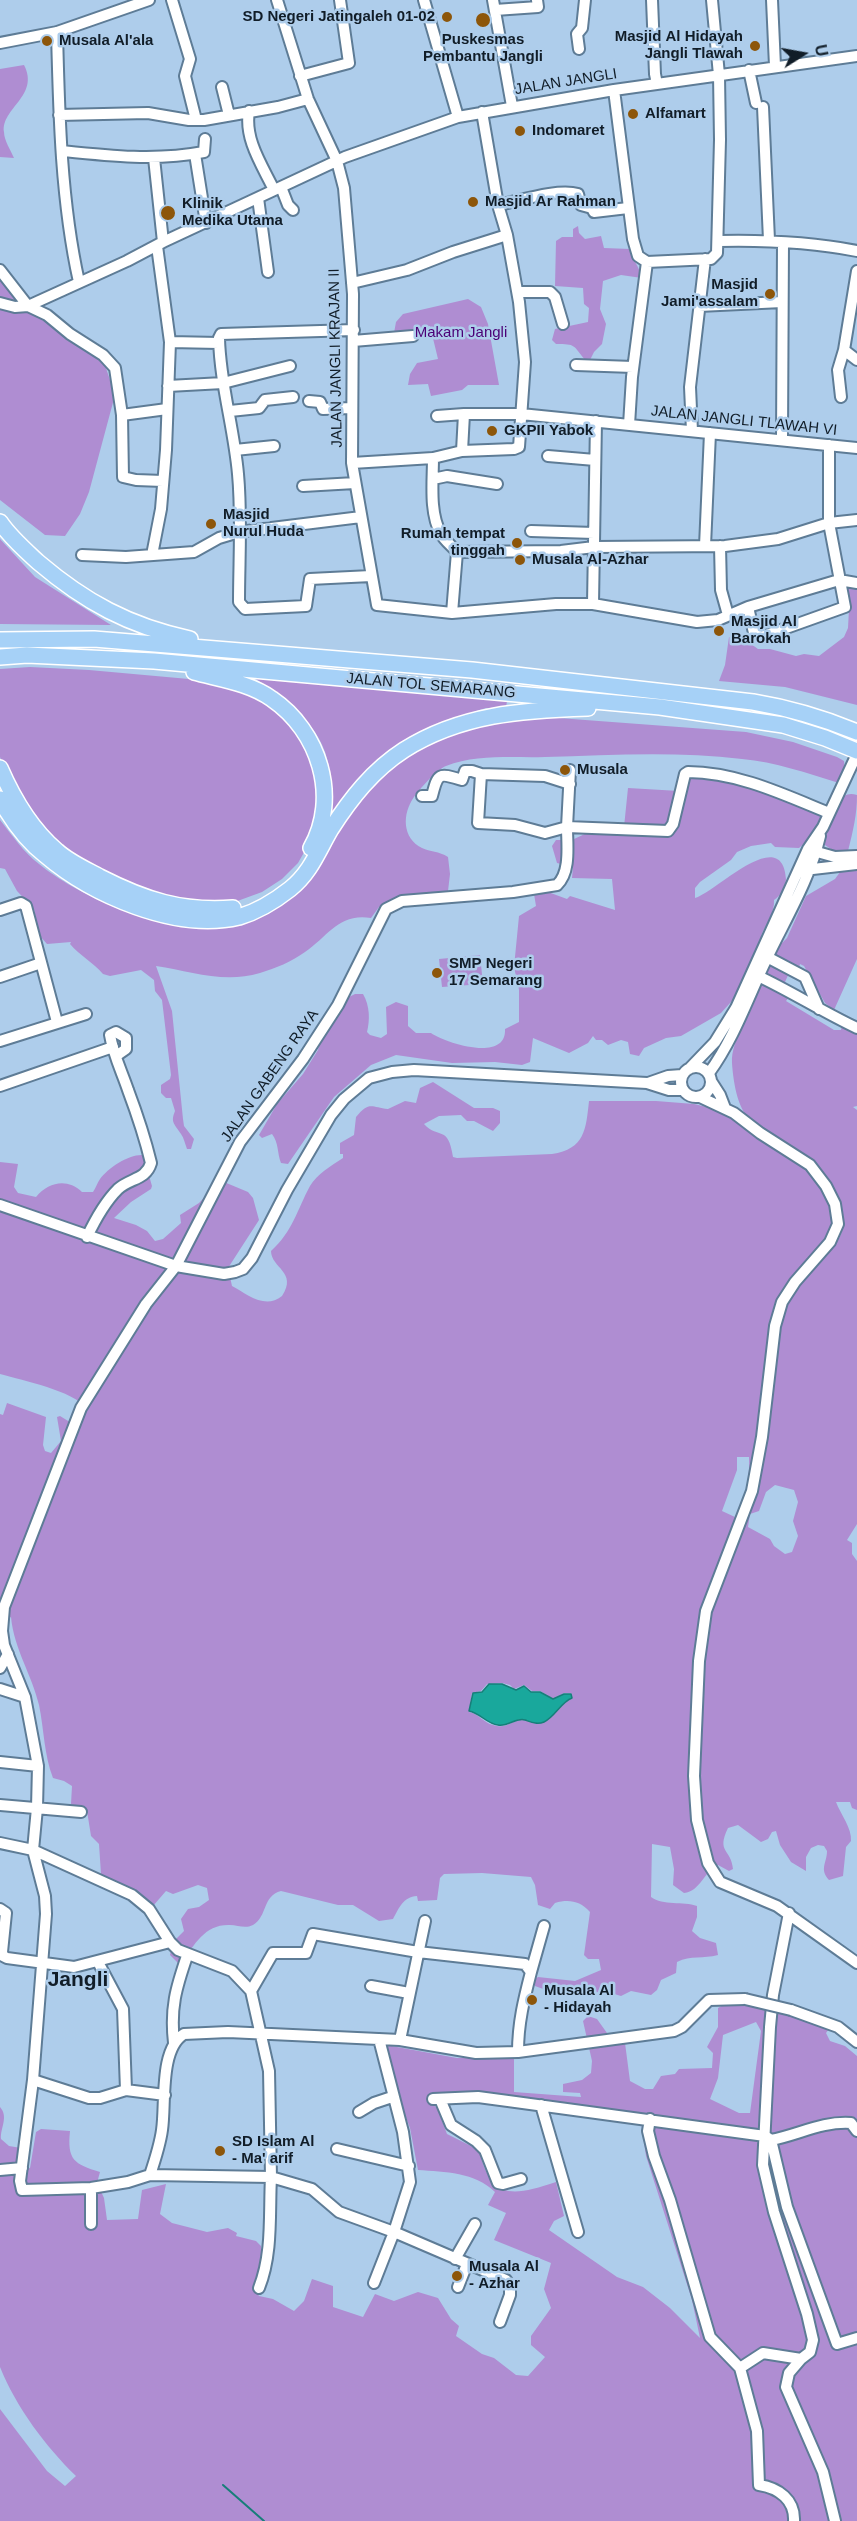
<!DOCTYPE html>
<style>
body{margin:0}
#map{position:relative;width:857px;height:2521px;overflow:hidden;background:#aecdeb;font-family:Arial,sans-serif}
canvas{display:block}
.north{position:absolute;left:773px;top:24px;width:60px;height:60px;-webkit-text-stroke:4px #aecdeb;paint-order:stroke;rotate:79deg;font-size:16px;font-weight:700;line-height:24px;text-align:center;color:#111d28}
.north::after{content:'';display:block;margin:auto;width:21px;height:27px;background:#111d28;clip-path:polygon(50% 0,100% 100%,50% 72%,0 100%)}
</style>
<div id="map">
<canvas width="857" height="2521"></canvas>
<div class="north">U</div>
</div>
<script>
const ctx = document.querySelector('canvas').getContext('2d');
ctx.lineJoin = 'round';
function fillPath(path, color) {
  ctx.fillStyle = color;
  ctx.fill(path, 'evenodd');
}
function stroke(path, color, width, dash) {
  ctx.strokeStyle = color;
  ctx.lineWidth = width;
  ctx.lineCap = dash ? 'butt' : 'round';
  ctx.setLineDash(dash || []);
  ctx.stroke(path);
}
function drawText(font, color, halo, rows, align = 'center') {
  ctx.font = font + ' Arial,sans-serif';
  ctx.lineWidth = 5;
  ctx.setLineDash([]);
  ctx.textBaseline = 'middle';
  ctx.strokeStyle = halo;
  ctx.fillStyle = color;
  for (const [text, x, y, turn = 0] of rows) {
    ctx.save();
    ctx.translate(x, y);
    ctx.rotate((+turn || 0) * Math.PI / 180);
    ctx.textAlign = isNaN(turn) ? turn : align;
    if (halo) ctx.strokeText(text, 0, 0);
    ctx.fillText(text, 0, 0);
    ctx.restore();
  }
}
const green = new Path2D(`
 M24 65C40 96 1 108 4 132 4 140 11 151 14 158L0 157V69Z
 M578 226 579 233 585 239 601 236 604 248 630 249C632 260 640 267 642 278L621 275 603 281 600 309 606 324 602 344 594 352 590 360H585C573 345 576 344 556 344L552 340 555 329 588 322 589 308 584 304 583 288 555 286 556 241 562 237H573V229Z
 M0 266 30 311 86 352 104 362 115 395 89 492 80 514 65 536 45 535 0 500Z
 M468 299 481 307 488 324 499 385H468L462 390 431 396 428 384 408 385 410 374 417 363 438 359 430 326 394 333 396 322 403 314Z
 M0 539 35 577 111 625 0 624Z
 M845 586 857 588V705L785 687 719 681 725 665 729 637 751 644 758 649H770L796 656 804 654 819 656 844 637 848 628 849 609Z
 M30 667 89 670 211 681 247 690 291 722 316 764 320 804 311 840 298 863 282 879 262 892 232 903 206 906 148 894 59 848 15 792 0 757V669Z
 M253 677 502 700 507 702 506 706 503 709 486 708 439 723 389 754 326 833C327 815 330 795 330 777 328 729 288 701 253 677Z
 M545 717 746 732 793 742 837 757 844 761 845 770 839 783C807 773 775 762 742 759 677 751 610 755 545 757 513 758 476 754 446 766 437 769 419 790 414 797 402 814 402 838 422 848 430 852 439 851 448 857L450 874 448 891 391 900 379 907 371 918C338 913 329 936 305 952 291 962 276 968 260 973 223 984 191 971 156 966L172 1011 183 1119 184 1126 194 1139 191 1149H187C185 1144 184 1138 181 1134 175 1124 170 1123 175 1111L171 1098H166L161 1093V1085L170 1079 171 1075 162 1000 155 991 154 980 141 970 110 976 103 974C93 962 80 956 70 944L71 942 47 944 39 935 34 909 17 891 5 869 0 868V820C12 835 24 853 39 864 83 900 185 944 242 924 252 920 294 894 304 886 319 874 326 854 335 837 349 811 369 785 392 767 438 732 489 723 545 717Z
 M690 774 721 777 829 814C837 803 843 790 857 795 857 815 853 831 848 851 832 857 825 840 810 838L799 848 775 847 771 843 751 846 737 852 731 860 700 882 695 888V898C716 892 783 822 786 880 784 887 781 896 774 900 775 913 765 925 761 936L766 942 782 943 787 938 806 896 835 879 843 868 857 865V959L834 1010 825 1003 804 966 800 964 799 968 789 973 785 982 792 993 786 1001 834 1030H841L842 1025 857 1031V1106L853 1107 857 1110V1524L847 1540 852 1543V1554L857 1561V1810L852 1808 850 1802H836C841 1815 852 1828 851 1841L846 1847 843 1876 829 1880C819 1869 827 1863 827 1851L824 1846 818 1845 811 1848 806 1857V1871L791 1862 780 1845 776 1831 772 1832 768 1839 761 1842 738 1825 728 1828C716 1853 731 1848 733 1869L729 1871 718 1865C704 1871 701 1891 684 1893L673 1885 674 1869 670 1847 652 1844 651 1897C663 1906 683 1901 697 1906V1917L692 1931 700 1938 716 1943 718 1955C703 1959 691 1955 677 1962L676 1973 661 1980 657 1990 651 1995 631 1991 621 1996 611 1993 577 1991 565 1997 535 1986V1979L538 1977 575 1981 601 1970 599 1959H588L584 1955 590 1912C580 1901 569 1899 555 1903L550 1909 538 1905 535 1885 531 1877 482 1873 444 1874 440 1878 437 1900 418 1901 417 1896C403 1897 399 1908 393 1919L379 1921 353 1905H338L281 1891C262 1896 268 1916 253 1925 245 1929 238 1925 230 1925 205 1924 195 1944 182 1962L178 1963 170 1955 174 1941 184 1931 181 1919 188 1909 199 1907 209 1900 207 1888 198 1885 173 1894 166 1891 153 1906 101 1874 99 1844 91 1836 87 1811 71 1804 72 1786 64 1781 53 1778C44 1755 44 1729 39 1705 32 1675 14 1649 11 1617L0 1622V1414L3 1415 7 1403 46 1417 43 1445 45 1451 51 1453 61 1441 57 1417 60 1416 73 1424 80 1422 88 1409C71 1390 25 1381 0 1374V1162L18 1164 14 1187 18 1193 36 1197C49 1182 67 1178 82 1192H93C96 1188 97 1183 100 1179 108 1168 129 1154 143 1155L152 1186 151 1189 131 1202 114 1218 136 1225 147 1231 155 1241 163 1239 181 1223 180 1215 199 1203 216 1185 224 1182 248 1192 253 1198 259 1220 228 1268 232 1286C247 1294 265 1310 282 1296 298 1272 271 1268 271 1251 293 1231 297 1210 310 1186 317 1174 331 1166 343 1158V1154H340V1143L354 1135 356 1117C369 1101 371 1107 388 1109L405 1101 416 1103 420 1088 433 1082 474 1108H493L500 1111V1123L493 1131 474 1121H467L461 1115 439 1116 424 1124C439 1140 448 1124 453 1157L457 1158 552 1154C585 1149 586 1129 589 1101H656L694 1104 724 1111 808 1167 833 1205 835 1228 791 1288 796 1290C809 1267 836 1254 843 1228 845 1218 842 1206 837 1197 815 1151 787 1148 750 1119 737 1109 733 1079 732 1063 731 1038 751 1018 756 995L740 992 721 1013 681 1036 666 1038 644 1048 639 1056 630 1054 628 1042 621 1040 608 1045 602 1040H596L593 1036 588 1043 569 1053 533 1038 530 1062 522 1065 495 1062 452 1063 396 1055 371 1065 334 1097 288 1164 281 1163C277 1153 279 1143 272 1134L262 1138 259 1135 277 1104 303 1074 318 1050 320 1039 347 998 355 994H363C370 1006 370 1020 367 1032L370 1035 381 1038 387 1034 386 1007 396 1002 408 1006V1026L416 1033H431C445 1043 507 1063 505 1029L519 1022V990L514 967 519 916 536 906 534 894 548 892 567 899 570 896 615 910 612 879 572 878 573 867 557 863 552 846 556 840H572L589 832 624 827 628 788 679 791ZM737 1457H749C750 1479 746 1497 735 1517L722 1511 737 1470ZM775 1485 794 1490 798 1502 793 1521 798 1536 792 1552 785 1554 774 1546 770 1539 748 1527 750 1514 759 1511 766 1492ZM502 1683 510 1685 514 1689 524 1685 532 1691H540L553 1699 564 1693H571L572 1697 543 1723C535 1724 528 1719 520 1720 509 1722 506 1729 493 1725 484 1723 478 1713 469 1712L472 1693 481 1691 487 1684Z
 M480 955 483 984 442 987 439 959Z
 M729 2002 801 2017 831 2026 826 2033 830 2041 845 2046 857 2056V2521H0V2409L47 2471 65 2486 76 2476C46 2447 16 2407 0 2367V2107C9 2117 0 2128 1 2139L9 2146 21 2148 17 2172 30 2168 36 2132 41 2129 70 2131C67 2160 74 2164 100 2172L97 2183 104 2198 107 2220 138 2219 142 2190 166 2184 160 2214 172 2223 207 2232 228 2228 237 2233 236 2236 256 2241 261 2246V2265L255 2289 259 2296 273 2299 294 2311 304 2301 312 2279 333 2286V2307L363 2317 375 2294 394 2301 418 2292 438 2298 451 2319 459 2326 456 2336 482 2354 494 2358 516 2375 528 2376 545 2357 531 2345V2336L551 2308 544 2289 551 2263 494 2240 506 2213 488 2205 495 2192C475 2172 445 2172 418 2170L410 2128 394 2086 386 2045 457 2058 514 2057V2092L581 2097 580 2093 563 2092V2084L582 2080 591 2073 592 2061 583 2021 588 2016 597 2019 607 2033 625 2043 630 2081 645 2089H653L661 2076 675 2074 679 2069 712 2068 713 2053 707 2047 718 2027V2008ZM756 2022 761 2031 750 2113H739L710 2099 718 2078 723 2035ZM462 2092 640 2114 646 2156 692 2300 700 2338 670 2308 643 2287 617 2277 549 2230 554 2221 564 2216 556 2182C513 2196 491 2201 479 2150L447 2134 437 2108 431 2103 430 2096Z`);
const water = new Path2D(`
 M489 1684H502L516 1690 524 1686 531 1692H540L553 1699 564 1694H571L572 1698C561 1702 555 1717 544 1722 537 1725 531 1722 525 1720 516 1717 508 1727 498 1725 487 1724 480 1713 469 1711L473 1693 482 1692Z`);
const stream = new Path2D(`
 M223 2485 264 2521`);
const minor = new Path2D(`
 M172 0 190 59 185 76 196 120
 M277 0 308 99 337 161 344 188 353 294 352 463 377 605 452 613 556 604H593L697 622 718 620 748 607 839 580 857 583
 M424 0 458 117
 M493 0 512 106
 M652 0 655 74 657 84
 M772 0 775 66
 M495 10 538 7 537 0
 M57 32C59 115 61 201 79 282
 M0 43 57 32 149 0
 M579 49 577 34 582 28 585 0
 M749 70 756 103
 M300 76 349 63 340 0
 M222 87 229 115
 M614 90 633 239 638 256 647 262
 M763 107 769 240
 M249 111C244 139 262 165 274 190
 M59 115 148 113 189 120H204L278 107 308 99
 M63 151C110 156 156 161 204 152L205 139
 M195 154 206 223
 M154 158 163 242
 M281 187 288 205 293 210
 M258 198 268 272
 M498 205C519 201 558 188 578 194L581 205 592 208 594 212 628 208
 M719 241C766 240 811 242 857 251
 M647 262 711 259 717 253 720 140 719 75 712 0
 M0 270 28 306 47 315 70 334 103 355 115 368 122 415 123 477 136 480 163 481
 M857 271 844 350 857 360
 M352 283 407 270 453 252 507 235
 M518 292H550L555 297 563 324
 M0 303 15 307 28 306 127 261 163 242 345 157 458 117 614 90 857 56
 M699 306 782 302
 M354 330 221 334 219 338C220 384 234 428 238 474 242 516 239 560 239 602L245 609 306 606 310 579 371 576
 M353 341 413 336
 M170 342 219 343
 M576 365 633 367
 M168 386 223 383 290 366
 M841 397 838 370 844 350
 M309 401 320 402 323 409 352 408
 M230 411 259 408 265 400 293 397
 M122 415 167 409
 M437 416 464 414
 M629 425 632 377 647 262
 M692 431 690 387 705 259
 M782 439 783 243
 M235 450 274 446
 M462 451 514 449 519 447 525 362 519 302 507 235 498 205 482 112
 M548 456 595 460
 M433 458C433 481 429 513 441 534 445 541 452 546 457 552L561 551 594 547 725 546 778 539 829 523 857 520
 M352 463 433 458 462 451 464 414H521L857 448
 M433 479 447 476 497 484
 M303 486 355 483
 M531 531 594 533
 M705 546 710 433
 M720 546 721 590 728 615
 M82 555 126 557 194 552 219 538 239 532 361 517
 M152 555 161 509 166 450 170 342 157 246
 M593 604 596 421
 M748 607 754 633 761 637 845 607 829 523V445
 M452 613 457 552
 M481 774 478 823 515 825 545 833 567 827 570 770
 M422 796H432C438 772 439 773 462 780L465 771H472L481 774 545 776 570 784
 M810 850 835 857 857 856
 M804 870 857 864
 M0 910 21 903 26 906 57 1022
 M767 957 805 977 819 1009
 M758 976C792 992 823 1012 857 1028
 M0 977 41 963
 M0 1041 86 1014
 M681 1082a15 15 0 1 1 30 0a15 15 0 1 1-30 0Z
 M689 1069 715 1042 736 1008 808 849 823 827 857 754
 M709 1073C735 1037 748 997 767 958 786 918 810 879 820 836
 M711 1081 720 1095 725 1108
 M648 1083 668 1076 682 1075
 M0 1086 113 1047
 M700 1097 734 1113 760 1133 810 1165 826 1186 835 1204 838 1224 830 1242 795 1282 782 1302 775 1326 762 1437 752 1491 706 1611 699 1661 694 1776 697 1820 708 1863 720 1882 777 1906 857 1963
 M0 1205 176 1266 224 1274 235 1272 243 1269 252 1258 287 1190 331 1115 344 1099 369 1078 392 1072 414 1070 647 1083 669 1090H682
 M87 1237C95 1220 105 1202 118 1189 130 1178 146 1180 151 1163 145 1138 137 1114 128 1090 122 1072 113 1054 110 1035L116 1032 126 1038V1049L116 1056
 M0 1668 8 1654
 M0 1689 25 1697
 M0 1762 38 1766
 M0 1805 81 1812
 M0 1843 33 1850 132 1895 149 1909 170 1942 178 1950 232 1971 251 1991 269 2071 271 2177 312 2189 339 2212 394 2232 506 2280 510 2286V2295L500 2322
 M0 1909 6 1913 2 1952 3 1956 7 1958 74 1967 170 1942
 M98 1962 123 2009 126 2090
 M531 1972 544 1926
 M371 1986 409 1993
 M251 1991 273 1953H306L313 1934 418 1952 525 1964 531 1972C524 1999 518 2023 518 2052
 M745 1999 709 2000 682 2027 674 2031 518 2052 476 2053 400 2040 228 2032 184 2034C159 2049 166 2104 162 2130 160 2145 155 2160 150 2175L128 2182 91 2188 22 2190 20 2181 33 2080 46 1914 45 1896 33 1850 37 1808 38 1766 25 1697 4 1645 2 1631 4 1607 81 1408 146 1304 176 1266 240 1142 303 1059 338 1005 386 909 402 901 513 892 557 885C571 872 567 845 567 827L668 831 673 824 685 774 688 772C737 772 785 795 829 813
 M791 2010 838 2027 857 2042
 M400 2040 425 1921
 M174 2043C170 2008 176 1988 187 1956
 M33 2080 89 2098H100L126 2090 165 2095
 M433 2099 478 2097 508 2101 765 2136 771 2140C798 2135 822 2121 851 2123L857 2131
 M440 2099 451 2125 476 2141 485 2150 498 2183 503 2184 521 2179
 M541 2105 578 2232
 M359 2112 374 2103 392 2097
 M650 2119 648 2131 654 2156 670 2200 710 2337 740 2368 763 2353 801 2359 810 2352 813 2340 807 2314 774 2212 763 2165 770 2027 773 1995 789 1913
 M771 2140 787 2207 837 2344 857 2338
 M337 2149 409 2166
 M0 2170 22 2168
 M150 2175 271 2177C269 2213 273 2253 259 2288
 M91 2224V2188
 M455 2259 475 2224
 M374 2283 394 2232 410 2182 403 2132 379 2039
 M458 2287 467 2264
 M801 2359 789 2373 786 2387 823 2472 835 2521
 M740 2368 757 2431 759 2485C779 2488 795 2500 794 2521`);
const highway = new Path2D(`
 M0 522C10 537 25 550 38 562 85 602 129 626 190 639
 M0 640 94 639 472 670 753 702C789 708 823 718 857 732
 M0 657 27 655 154 661 660 707 783 725 825 738 857 751
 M194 672C220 679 250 683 272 699 319 731 340 797 311 848
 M0 768C13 798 31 829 57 851 69 862 85 869 100 877 145 900 182 912 233 908
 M0 799C11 819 27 841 45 855 92 895 176 932 239 917 256 912 276 900 290 889 311 872 318 851 331 829 351 798 373 770 404 750 461 714 523 710 588 708`);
const minorBridge = new Path2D(`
 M745 1999 791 2010`);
const markers = [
 [447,17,6,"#8d560a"],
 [483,20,8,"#8d560a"],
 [47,41,6,"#8d560a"],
 [755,46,6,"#8d560a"],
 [633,114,6,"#8d560a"],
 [520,131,6,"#8d560a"],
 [473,202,6,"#8d560a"],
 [168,213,8,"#8d560a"],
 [770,294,6,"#8d560a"],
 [492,431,6,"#8d560a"],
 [211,524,6,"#8d560a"],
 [517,543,6,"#8d560a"],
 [520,560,6,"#8d560a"],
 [719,631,6,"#8d560a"],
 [565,770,6,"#8d560a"],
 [437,973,6,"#8d560a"],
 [532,2000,6,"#8d560a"],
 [220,2151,6,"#8d560a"],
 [457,2276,6,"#8d560a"]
];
const poiNames = [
 ["SD Negeri Jatingaleh 01-02",435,17,"right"],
 ["Masjid Al Hidayah",743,37,"right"],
 ["Jangli Tlawah",743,54,"right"],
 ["Puskesmas",483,40,"center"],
 ["Pembantu Jangli",483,57,"center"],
 ["Musala Al'ala",59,41],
 ["Alfamart",645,114],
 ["Indomaret",532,131],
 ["Masjid Ar Rahman",485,202],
 ["Klinik",182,204],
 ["Medika Utama",182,221],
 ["Masjid",758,285,"right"],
 ["Jami'assalam",758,302,"right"],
 ["GKPII Yabok",504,431],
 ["Masjid",223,515],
 ["Nurul Huda",223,532],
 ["Rumah tempat",505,534,"right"],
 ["tinggah",505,551,"right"],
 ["Musala Al-Azhar",532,560],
 ["Masjid Al",731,622],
 ["Barokah",731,639],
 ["Musala",577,770],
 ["SMP Negeri",449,964],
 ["17 Semarang",449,981],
 ["Musala Al",544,1991],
 ["- Hidayah",544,2008],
 ["SD Islam Al",232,2142],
 ["- Ma' arif",232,2159],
 ["Musala Al",469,2267],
 ["- Azhar",469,2284]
];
const streetNames = [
 ["JALAN JANGLI",566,82,-9],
 ["JALAN JANGLI KRAJAN II",336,358,-91],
 ["JALAN JANGLI TLAWAH VI",744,421,6],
 ["JALAN TOL SEMARANG",431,686,5],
 ["JALAN GABENG RAYA",270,1076,-55]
];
const parkNames = [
 ["Makam Jangli",461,333]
];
const districtNames = [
 ["Jangli",78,1980]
];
fillPath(green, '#af8dd2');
fillPath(water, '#19a89c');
stroke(water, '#177e79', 1.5);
stroke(stream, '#177e79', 2);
stroke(minor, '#5e7c96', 14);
stroke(highway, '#fff', 18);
stroke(minor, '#fff', 10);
stroke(highway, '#a6d1f7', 15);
stroke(minorBridge, '#5e7c96', 14, []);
stroke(minorBridge, '#fff', 10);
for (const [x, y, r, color] of markers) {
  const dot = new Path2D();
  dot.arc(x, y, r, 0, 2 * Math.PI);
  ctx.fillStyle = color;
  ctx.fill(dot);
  stroke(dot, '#aecdeb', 2);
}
drawText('bold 15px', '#111d28', '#aecdeb', poiNames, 'left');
drawText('15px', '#111d28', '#aecdeb', streetNames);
drawText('15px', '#4b0076', '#aecdeb', parkNames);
drawText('bold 21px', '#111d28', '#aecdeb', districtNames);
</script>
